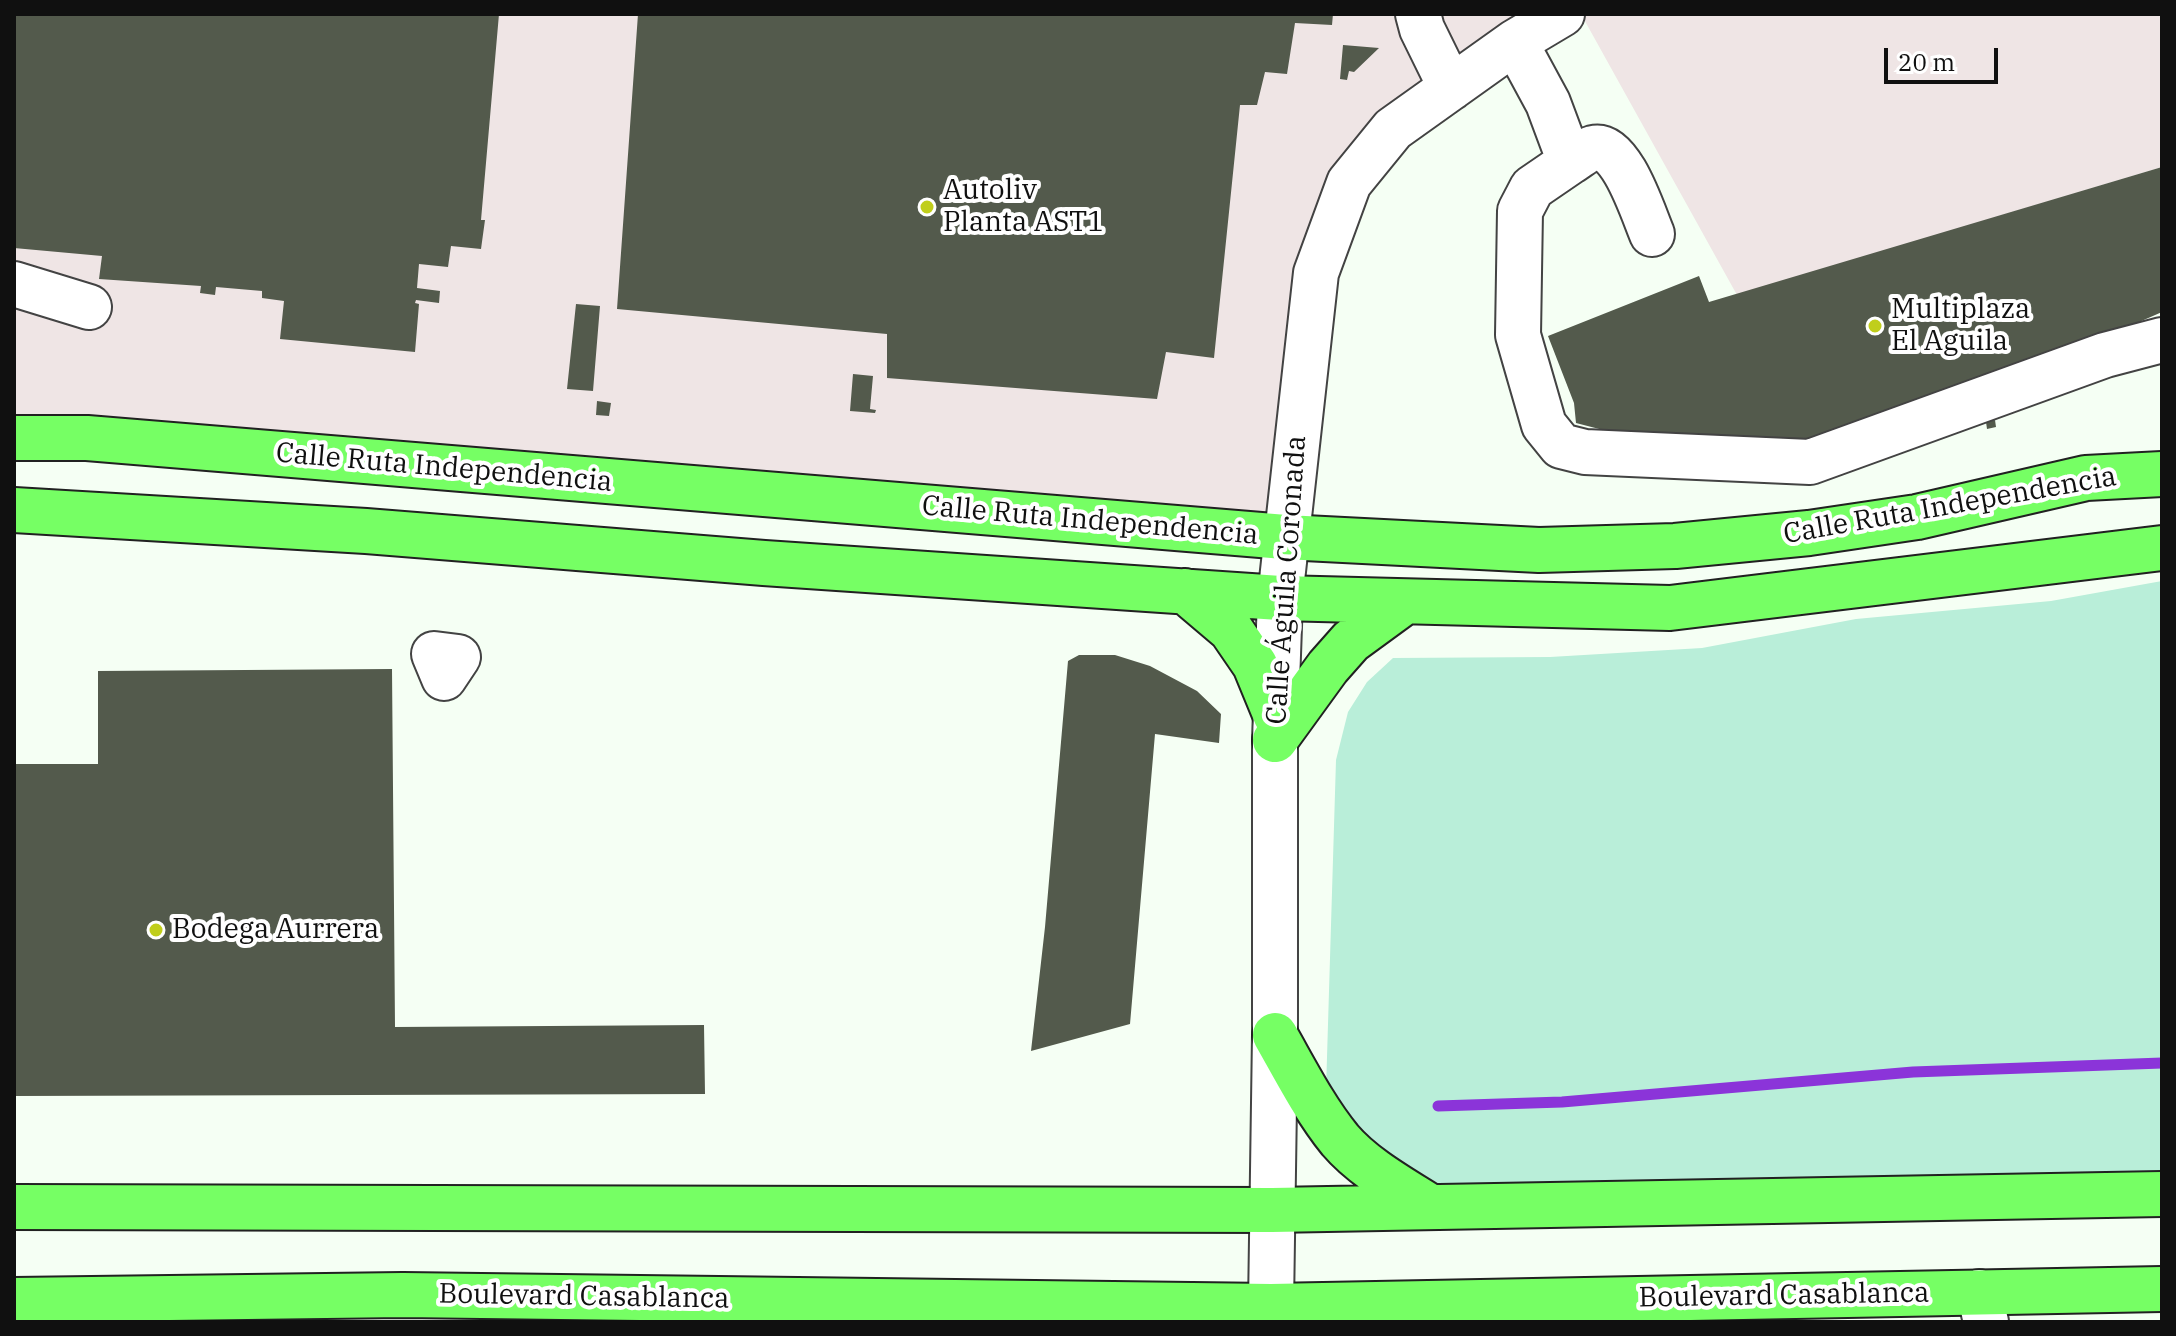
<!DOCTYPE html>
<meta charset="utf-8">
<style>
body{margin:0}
#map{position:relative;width:2176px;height:1336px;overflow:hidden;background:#f5fff4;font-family:"IBM Plex Serif",serif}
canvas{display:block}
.frame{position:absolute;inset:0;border:16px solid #101010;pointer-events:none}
.scale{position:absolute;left:1884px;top:48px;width:114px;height:36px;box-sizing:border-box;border:4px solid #101010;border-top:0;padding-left:10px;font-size:24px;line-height:28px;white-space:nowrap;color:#101010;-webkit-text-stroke:6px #fff;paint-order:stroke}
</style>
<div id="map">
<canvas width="2176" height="1336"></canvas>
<div class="frame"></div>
<div class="scale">20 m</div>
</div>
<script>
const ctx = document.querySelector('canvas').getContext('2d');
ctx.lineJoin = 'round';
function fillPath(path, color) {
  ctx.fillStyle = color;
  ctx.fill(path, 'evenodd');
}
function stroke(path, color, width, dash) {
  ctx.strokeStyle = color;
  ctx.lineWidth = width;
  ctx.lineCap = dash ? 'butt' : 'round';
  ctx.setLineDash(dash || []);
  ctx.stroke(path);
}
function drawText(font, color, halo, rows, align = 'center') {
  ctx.font = font + ' "IBM Plex Serif",serif';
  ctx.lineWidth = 8;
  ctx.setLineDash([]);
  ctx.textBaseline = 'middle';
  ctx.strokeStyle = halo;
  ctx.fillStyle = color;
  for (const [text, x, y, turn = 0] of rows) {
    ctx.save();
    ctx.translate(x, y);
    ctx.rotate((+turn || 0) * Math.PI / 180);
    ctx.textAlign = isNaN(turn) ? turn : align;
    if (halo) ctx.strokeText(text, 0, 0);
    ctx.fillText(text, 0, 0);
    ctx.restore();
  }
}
const industrial = new Path2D(`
 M14 14H1563L1349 183 1285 537 14 438Z
 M1581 14H2162V167L1737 295Z`);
const green = new Path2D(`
 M2162 581V1178L1443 1186 1413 1181 1377 1163 1326 1090 1336 760 1348 712 1367 682 1393 658 1550 657 1702 648 1856 619 2051 601Z`);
const stream = new Path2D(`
 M1438 1106 1562 1102 1913 1072 2162 1063`);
const building = new Path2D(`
 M14 14H499L481 220H485L481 249 451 246 448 267 419 264 417 288 440 291 439 303 416 300 415 303 419 304 415 352 280 339 284 301 262 298V291L216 287 215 295 200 293 201 286 99 279 102 256 14 248Z
 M638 14H1333L1332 25 1295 23 1287 74 1265 72 1257 105H1240L1214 358 1166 352 1157 399 887 378V334L617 309Z
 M1343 45 1379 48 1354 72 1349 71 1347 80 1340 79Z
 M2162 167V312L1785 477 1576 423 1574 403 1548 336 1699 276 1709 302Z
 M576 304 600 306 593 391 567 389Z
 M853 374 873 376 870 409 876 410 875 413 850 411Z
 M597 401 611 403 609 416 596 415Z
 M1995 420 1996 427 1987 429 1986 422Z
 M1079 655H1115L1150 666 1197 691 1221 714 1219 743 1155 734 1130 1024 1031 1051 1045 927 1068 661Z
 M392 669 395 1027 704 1025 705 1094 14 1096V764H98V671Z`);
const minor = new Path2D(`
 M1418 14 1422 29 1451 88
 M1515 42 1548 103 1570 162 1532 188 1520 211 1518 335 1544 425 1561 446 1585 452 1810 462 2105 355 2162 340
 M1570 162C1577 158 1586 150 1593 148 1621 141 1643 213 1652 234
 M14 284 89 307
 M434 654 458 657 444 678Z
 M1979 1292 1986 1322
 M1275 1322 1271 1306 1275 1035V740L1280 598 1316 273 1349 183 1393 129 1515 42 1562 14`);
const major = new Path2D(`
 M14 438H87L1285 537 1539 550 1675 546 1809 533 1917 517 2086 478 2162 474
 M14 510 366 531 764 563 1280 598 1670 608 2162 548
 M1185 591 1231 630 1255 665 1276 716
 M1275 740 1328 667 1351 641 1403 603
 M1275 1035C1295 1070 1314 1108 1340 1140 1363 1167 1399 1187 1429 1206
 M14 1207 1272 1210 2162 1194
 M14 1300 403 1295 1271 1306 2162 1289`);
const markers = [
 [927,207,8,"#c0ce1b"],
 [1875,326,8,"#c0ce1b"],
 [156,930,8,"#c0ce1b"]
];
const poiNames = [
 ["Autoliv",943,191],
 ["Planta AST1",943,223],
 ["Multiplaza",1891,310],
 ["El Aguila",1891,342],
 ["Bodega Aurrera",172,930]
];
const streetNames = [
 ["Calle Ruta Independencia",444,468,5],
 ["Calle Ruta Independencia",1950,506,-10],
 ["Calle Ruta Independencia",1090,521,5],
 ["Calle Águila Coronada",1287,580,-86],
 ["Boulevard Casablanca",1784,1296,-1],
 ["Boulevard Casablanca",584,1297,1]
];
fillPath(industrial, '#efe5e5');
fillPath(green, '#b9eed9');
stroke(stream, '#8b34d9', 11);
fillPath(building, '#535a4c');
stroke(minor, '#434343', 48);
stroke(major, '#212121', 48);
stroke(minor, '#fff', 44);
stroke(major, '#76ff64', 44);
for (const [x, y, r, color] of markers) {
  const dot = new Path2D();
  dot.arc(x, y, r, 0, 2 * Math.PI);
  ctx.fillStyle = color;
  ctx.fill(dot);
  stroke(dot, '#fff', 3);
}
drawText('28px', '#101010', '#fff', poiNames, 'left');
drawText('28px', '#101010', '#fff', streetNames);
</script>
